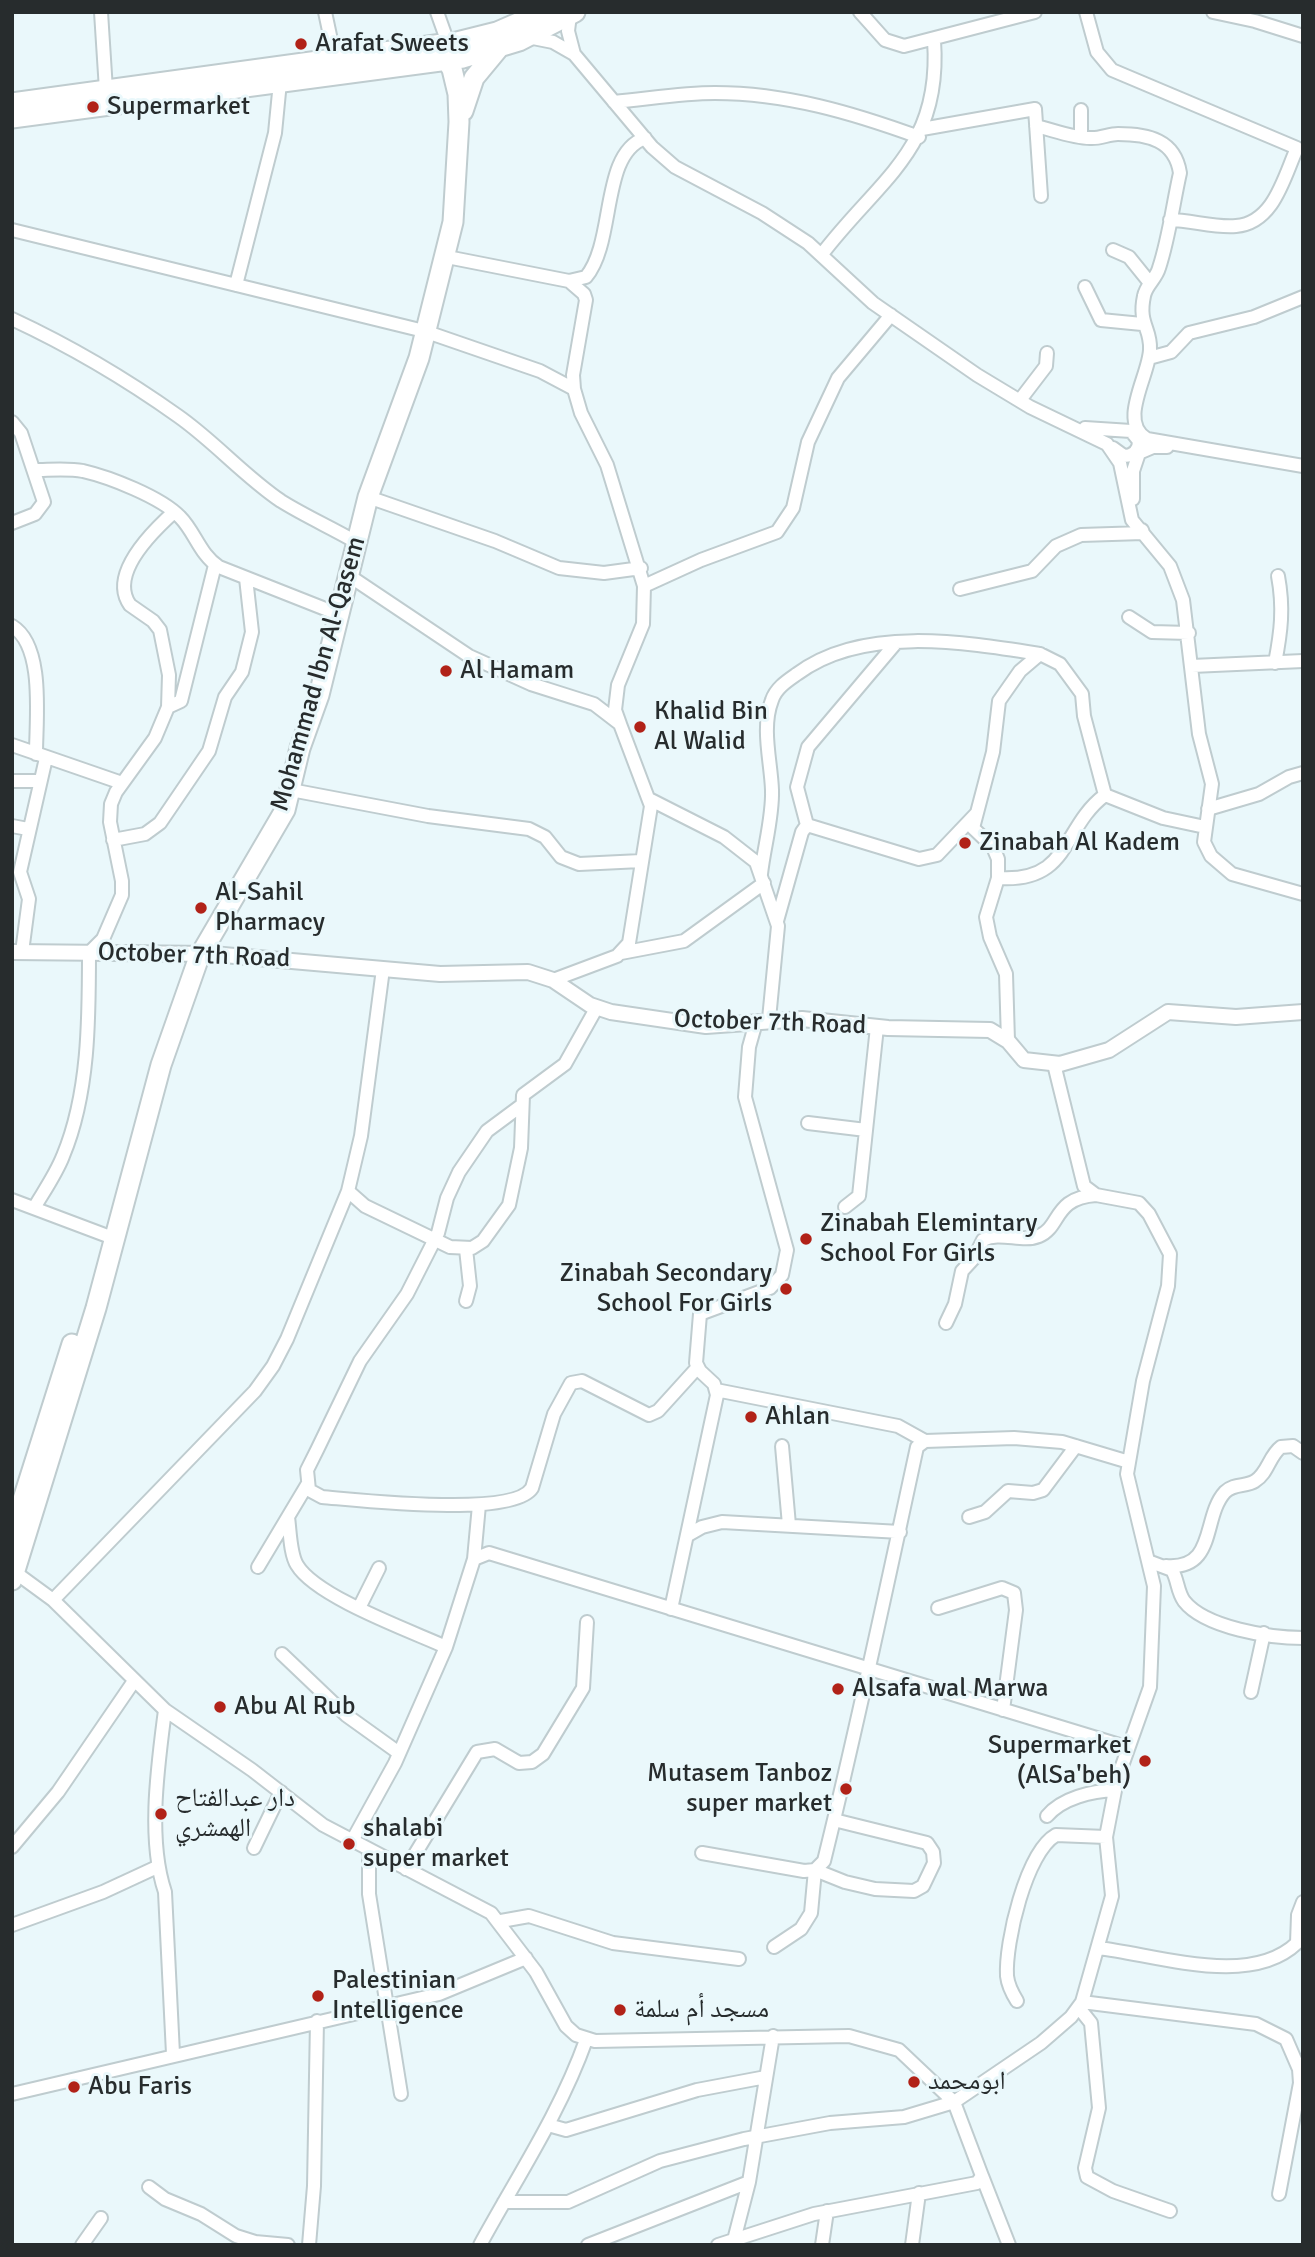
<!DOCTYPE html>
<meta charset="utf-8">
<style>
body{margin:0}
#map{position:relative;width:1315px;height:2257px;overflow:hidden;background:#eaf8fb;font-family:Signika,sans-serif}
canvas{display:block}
.frame{position:absolute;inset:0;border:14px solid #272c2d;pointer-events:none}
</style>
<div id="map">
<canvas width="1315" height="2257"></canvas>
<div class="frame"></div>
</div>
<script>
const ctx = document.querySelector('canvas').getContext('2d');
ctx.lineJoin = 'round';
function stroke(path, color, width, dash) {
  ctx.strokeStyle = color;
  ctx.lineWidth = width;
  ctx.lineCap = dash ? 'butt' : 'round';
  ctx.setLineDash(dash || []);
  ctx.stroke(path);
}
function drawText(font, color, halo, rows, align = 'center') {
  ctx.font = font + ' Signika,"Noto Naskh Arabic",sans-serif';
  ctx.lineWidth = 6;
  ctx.setLineDash([]);
  ctx.textBaseline = 'middle';
  ctx.strokeStyle = halo;
  ctx.fillStyle = color;
  for (const [text, x, y, turn = 0] of rows) {
    ctx.save();
    ctx.translate(x, y);
    ctx.rotate((+turn || 0) * Math.PI / 180);
    ctx.textAlign = isNaN(turn) ? turn : align;
    if (halo) ctx.strokeText(text, 0, 0);
    ctx.fillText(text, 0, 0);
    ctx.restore();
  }
}
const minor = new Path2D(`
 M101 12 106 90
 M325 12 335 59
 M437 12 448 43
 M860 12 885 40 904 46 1035 12
 M1086 12 1097 52 1112 70 1297 148C1284 177 1274 223 1236 226 1214 228 1191 220 1170 220
 M1213 12 1255 21 1303 36
 M570 15 568 31 574 54
 M528 37 553 42 574 54 652 147 675 167 762 213 808 243 873 303 977 375 1030 407 1107 444 1120 463 1132 520 1170 566 1183 600 1199 734 1212 784 1204 842 1211 856 1232 874 1303 894
 M614 102C648 99 681 93 715 93 786 93 853 113 919 137
 M1036 126C1053 130 1073 138 1090 138 1099 139 1109 134 1118 134 1148 134 1175 140 1180 173 1173 204 1169 238 1159 268 1156 279 1146 285 1144 296 1138 324 1151 328 1150 349 1150 374 1117 422 1147 439L1303 466
 M922 129 1035 109 1041 196
 M1081 136V110
 M12 230 424 331 540 371 574 389
 M1113 250 1129 257 1150 283
 M822 254C880 178 942 149 934 40
 M442 256 569 281 586 277C616 241 600 154 645 138
 M569 281 584 294 586 300 573 375 574 389 581 413 607 465 644 586 643 624 618 685 615 710 620 724
 M236 285 275 133 280 82
 M1085 287 1101 320 1142 324
 M12 319C70 346 126 379 178 416 215 442 244 476 281 501 305 516 332 528 356 542
 M1149 358 1171 352 1189 333 1254 317 1303 297
 M1020 400 1046 366 1047 353
 M12 422 21 433 44 502 35 514 12 523
 M1085 428 1131 431 1139 441C1139 450 1134 456 1124 456L1113 448
 M34 470C49 470 68 468 83 471 109 477 161 497 180 517 195 532 200 555 219 567L338 614
 M368 497 495 541 559 568 604 573 641 568
 M1133 499V471L1139 453 1153 447H1167
 M348 575 469 656 531 684 594 704 620 724 651 806 629 943 617 956 553 980
 M644 586 701 560 777 532 793 508 808 442 838 378 891 315
 M960 589 1032 571 1056 546 1081 535 1143 533 1142 530
 M1129 617 1152 632 1189 633
 M12 626C45 646 36 719 36 754
 M1275 663C1281 632 1284 608 1278 576
 M1192 666 1303 661
 M168 707 181 701 215 565
 M12 745 122 783
 M12 781H39
 M291 790 428 816 529 829 545 837 561 857 579 864 641 861
 M651 800 724 837 756 862 778 926 769 1019
 M1208 809 1259 794 1289 777 1303 773
 M807 825 797 787 808 747 895 644
 M12 826 28 829
 M113 840 145 834 160 823 209 751 225 697 242 672 252 632 246 578
 M761 874C764 847 773 817 772 790 771 761 761 728 772 700 776 688 787 681 797 674 862 625 965 642 1040 654
 M998 878C1071 883 1061 828 1105 795
 M777 921 802 832 807 825 919 859 937 855 976 814
 M22 952 29 899 20 872 46 758
 M621 953 684 941 764 883
 M1008 1041 1006 974 990 937 986 917 998 878V859L993 847 973 828 993 752 999 701 1020 671 1040 654 1060 664 1082 694 1084 716 1105 795 1163 818 1205 827
 M522 1105 487 1131 459 1172 447 1198 438 1233 407 1294 360 1361 317 1450 307 1470 309 1490 322 1497C359 1500 513 1518 532 1488L554 1414 571 1383 582 1381 649 1415 658 1411 697 1368
 M808 1123 866 1130
 M348 1191 365 1206 450 1247 472 1248 483 1241 509 1205 521 1148 523 1095 565 1064 597 1007
 M12 1200 113 1238
 M845 1207 859 1196 877 1027
 M34 1208C44 1191 56 1174 63 1156 89 1094 89 1019 89 953L103 939 122 895V881L110 822 111 804 116 792 155 738 168 707 169 675 160 630 153 621 130 605C108 574 154 530 174 512
 M466 1249 470 1286 466 1301
 M946 1323 955 1304 962 1271 974 1258 983 1240C1000 1231 1022 1243 1039 1236 1061 1227 1053 1198 1096 1195
 M716 1390 898 1426 925 1441
 M782 1446 789 1525
 M288 1517C290 1531 290 1554 297 1565 316 1597 411 1631 446 1647
 M969 1517 985 1512 1008 1491 1033 1493 1043 1490 1076 1446
 M688 1535 702 1527 722 1522 900 1532
 M474 1559 479 1505
 M1148 1561 1172 1570C1178 1580 1177 1591 1184 1601 1205 1628 1271 1638 1303 1638
 M1166 1566C1217 1570 1202 1517 1225 1492 1234 1483 1246 1487 1255 1481 1268 1473 1269 1456 1281 1447L1293 1446 1303 1453
 M258 1567 307 1485
 M12 1570 53 1600 165 1710 252 1770 323 1825 491 1913 536 1972 566 2026 576 2035 595 2041 849 2036 899 2050 954 2102 1041 2043 1071 2017 1082 2002 1112 1896 1106 1837 1117 1780 1150 1687 1154 1586 1127 1474 1143 1381 1168 1286 1170 1254 1149 1214 1139 1203 1096 1195 1084 1186 1054 1064
 M53 1600 255 1391 273 1366 287 1339 348 1191 361 1136 383 969
 M359 1608 379 1568
 M938 1608 1002 1588 1014 1593 1016 1610 1003 1710
 M671 1609 717 1395 714 1384 700 1371 696 1363 700 1314 770 1288 782 1275 787 1250 745 1097 749 1047 756 1022
 M282 1654 346 1715 399 1753
 M1251 1692 1264 1633
 M165 1710C158 1765 147 1839 165 1892L173 2054
 M1047 1816C1062 1798 1092 1791 1115 1790
 M352 1841 395 1763 446 1647 474 1559 489 1553 1126 1747
 M12 1847 58 1792 134 1681
 M254 1848 281 1792
 M369 1850V1894L401 2094
 M702 1853 804 1871 815 1870 845 1882 875 1889 914 1891 923 1886 934 1863 933 1852 927 1843 834 1820
 M406 1869 477 1752 495 1749 519 1763 532 1762 543 1754 583 1688 587 1622
 M501 1921 529 1916 613 1943 739 1959
 M12 1925 103 1892 157 1867
 M774 1947 801 1929 811 1913 815 1870 824 1861C858 1724 887 1585 917 1447L925 1441 1014 1438 1062 1442 1129 1462
 M1098 1948C1158 1955 1250 1988 1297 1943L1298 1915 1303 1902
 M1017 2001C1012 1993 1008 1985 1007 1976 1005 1943 1026 1852 1056 1835L1106 1837
 M1082 2002 1256 2024 1286 2039 1299 2069 1300 2083 1279 2194
 M1079 2008 1091 2023 1099 2108 1085 2168 1087 2177 1113 2191 1170 2211
 M12 2094 439 1994 526 1958
 M548 2125 566 2130 697 2090 766 2077
 M982 2176 1009 2245
 M149 2187 165 2199 201 2214 236 2236 255 2242 288 2245
 M504 2202H568L660 2161 744 2139 830 2123 904 2117 954 2102 982 2176 977 2183 814 2214 718 2245
 M733 2244 749 2182 773 2036
 M82 2245 101 2218
 M309 2245 314 2186 317 2021
 M480 2245C517 2177 560 2113 586 2040
 M588 2245 749 2182
 M822 2245 827 2211
 M912 2245 919 2193`);
const tertiary = new Path2D(`
 M12 952 212 954 440 974 528 972 553 980 590 1005 611 1012 706 1026 802 1019 888 1028 990 1030 1008 1041 1024 1060 1060 1064 1109 1050 1168 1012 1236 1017 1303 1012`);
const primary = new Path2D(`
 M12 103 457 42 497 32 543 12
 M463 111 474 78 498 49
 M12 118 463 58 519 41 575 12
 M12 1534 72 1344
 M12 1580 96 1308 161 1065 199 957 285 810 300 748 319 695 368 497 419 358 453 222 459 122 458 94 452 69 444 56 428 46`);
const markers = [
 [301,44,7,"#b12218"],
 [93,107,7,"#b12218"],
 [446,671,7,"#b12218"],
 [640,727,7,"#b12218"],
 [965,843,7,"#b12218"],
 [201,908,7,"#b12218"],
 [806,1239,7,"#b12218"],
 [786,1289,7,"#b12218"],
 [751,1417,7,"#b12218"],
 [838,1689,7,"#b12218"],
 [220,1707,7,"#b12218"],
 [1145,1761,7,"#b12218"],
 [846,1789,7,"#b12218"],
 [161,1814,7,"#b12218"],
 [349,1844,7,"#b12218"],
 [318,1996,7,"#b12218"],
 [620,2010,7,"#b12218"],
 [914,2082,7,"#b12218"],
 [74,2087,7,"#b12218"]
];
const poiNames = [
 ["Arafat Sweets",315,44],
 ["Supermarket",107,107],
 ["Al Hamam",460,671],
 ["Khalid Bin",654,712],
 ["Al Walid",654,742],
 ["Zinabah Al Kadem",979,843],
 ["Al-Sahil",215,893],
 ["Pharmacy",215,923],
 ["Zinabah Elemintary",820,1224],
 ["School For Girls",820,1254],
 ["Zinabah Secondary",772,1274,"right"],
 ["School For Girls",772,1304,"right"],
 ["Ahlan",765,1417],
 ["Alsafa wal Marwa",852,1689],
 ["Abu Al Rub",234,1707],
 ["Supermarket",1131,1746,"right"],
 ["(AlSa'beh)",1131,1776,"right"],
 ["Mutasem Tanboz",832,1774,"right"],
 ["super market",832,1804,"right"],
 ["دار عبدالفتاح",175,1799],
 ["الهمشري",175,1829],
 ["shalabi",363,1829],
 ["super market",363,1859],
 ["Palestinian",332,1981],
 ["Intelligence",332,2011],
 ["مسجد أم سلمة",634,2010],
 ["ابومحمد",928,2082],
 ["Abu Faris",88,2087]
];
const streetNames = [
 ["Mohammad Ibn Al-Qasem",319,674,-74],
 ["October 7th Road",194,956,2],
 ["October 7th Road",770,1023,2]
];
stroke(minor, '#bfcccf', 16);
stroke(tertiary, '#bfcccf', 18);
stroke(primary, '#bfcccf', 23);
stroke(minor, '#fff', 12);
stroke(tertiary, '#fff', 14);
stroke(primary, '#fff', 19);
for (const [x, y, r, color] of markers) {
  const dot = new Path2D();
  dot.arc(x, y, r, 0, 2 * Math.PI);
  ctx.fillStyle = color;
  ctx.fill(dot);
  stroke(dot, '#eaf8fb', 2.5);
}
drawText('26px', '#272c2d', '#eaf8fb', poiNames, 'left');
drawText('26px', '#272c2d', '#eaf8fb', streetNames);
</script>
